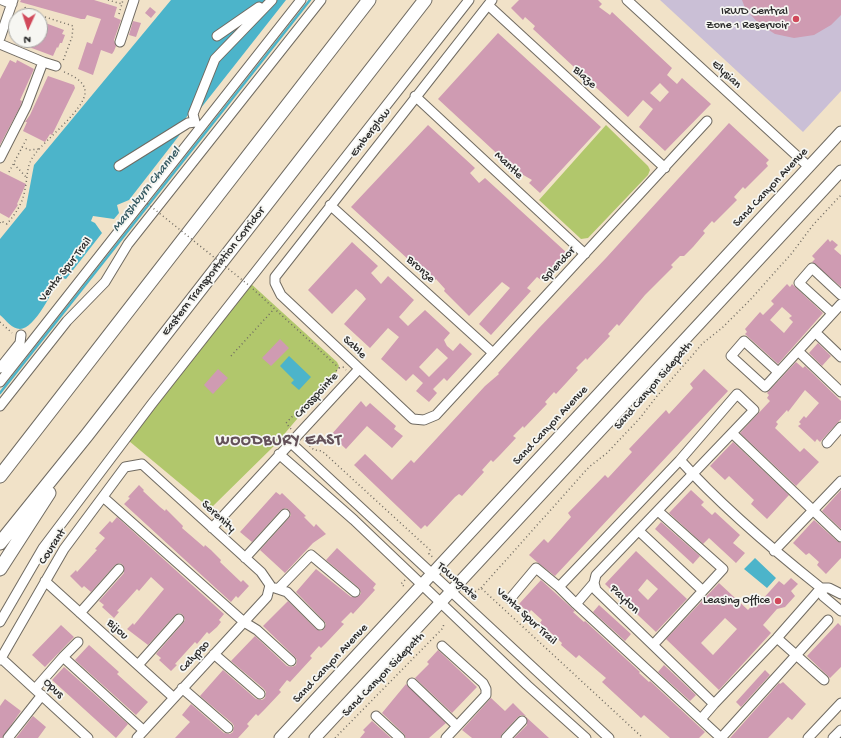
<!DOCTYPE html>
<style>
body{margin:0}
#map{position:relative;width:841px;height:738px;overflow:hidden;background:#f1e2c8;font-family:"Gochi Hand",sans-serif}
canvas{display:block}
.north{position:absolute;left:8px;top:8px;width:40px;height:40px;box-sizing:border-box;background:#f6f6f2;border:1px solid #a5a5a2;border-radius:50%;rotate:183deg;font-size:11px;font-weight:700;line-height:16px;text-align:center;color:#2b2b2b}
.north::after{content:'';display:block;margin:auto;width:14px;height:18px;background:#d1495b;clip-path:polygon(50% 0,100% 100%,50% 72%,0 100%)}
</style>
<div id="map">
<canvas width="841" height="738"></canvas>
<div class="north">N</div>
</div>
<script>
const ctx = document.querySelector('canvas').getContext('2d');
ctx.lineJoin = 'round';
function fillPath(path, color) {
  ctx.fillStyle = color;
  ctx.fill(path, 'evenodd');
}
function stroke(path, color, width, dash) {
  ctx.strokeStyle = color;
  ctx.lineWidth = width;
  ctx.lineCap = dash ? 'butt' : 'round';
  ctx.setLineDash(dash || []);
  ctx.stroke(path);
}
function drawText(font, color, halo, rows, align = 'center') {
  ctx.font = font + ' "Gochi Hand",sans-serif';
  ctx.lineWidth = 3.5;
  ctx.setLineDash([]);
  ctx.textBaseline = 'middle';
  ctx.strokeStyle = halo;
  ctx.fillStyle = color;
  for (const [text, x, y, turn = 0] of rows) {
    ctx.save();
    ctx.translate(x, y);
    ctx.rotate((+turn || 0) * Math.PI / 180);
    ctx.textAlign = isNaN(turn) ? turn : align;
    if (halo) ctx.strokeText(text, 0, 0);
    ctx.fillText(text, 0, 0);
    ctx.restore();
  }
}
const industrial = new Path2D(`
 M660 0H841V91L803 132Z`);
const green = new Path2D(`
 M606 125 648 166 650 170 648 175 588 238 581 239 539 200Z
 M249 282 337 362 339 366 336 373 275 445 213 506H207L129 441Z`);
const water = new Path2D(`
 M171 0H286L197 113 191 111 182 123 185 128 129 200 117 205 119 213 114 219 93 216 91 221 95 223 102 233 66 279 59 277C54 289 35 329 20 329 12 329 6 320 0 315V239L26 207 34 165Z
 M289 356 311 377 299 390 291 383 294 380 280 366Z
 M755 558 776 578 767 588 744 569Z`);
const stream = new Path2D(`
 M0 393 310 0`);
const building = new Path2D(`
 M21 0H94L117 7 114 17 121 20 114 40 116 46 114 51 112 54 101 50 93 75 78 69 87 42 92 44 101 19 87 15 85 19H81L20 2Z
 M519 0H598L602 4 599 7 610 15 612 12 672 68 667 75 677 84 682 78 711 104 665 151 639 127 653 109 643 100 628 117 533 29 535 26 525 17 523 20 511 8ZM660 83 669 92 660 102 650 93Z
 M742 0H841V15L831 25 814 35 794 38 775 34 758 23 745 8Z
 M150 7 156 12 151 18 145 13Z
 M40 21 64 30 62 34 65 35 62 43H60L58 48 57 47 53 56 13 41 40 40Z
 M133 21 141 23 136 37 129 35Z
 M498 33 601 127 540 193 529 183 532 180 520 173 519 174 438 99Z
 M10 60 16 63 17 60 34 69 20 100 22 101 21 105 0 145V79Z
 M48 76 74 85 75 88 52 135 50 134 45 142 23 131 27 122H25L30 115Z
 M729 123 769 160 766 163 768 166 745 189 743 187 734 197 737 200 714 223 712 221 703 231 705 233 693 247 684 256H680L671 265 673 267 645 295 619 326 617 324 608 334 610 336 587 360 586 358 576 368 578 370 556 394 554 392 545 402 547 404 524 428 523 426 513 436 516 438 500 455 493 462 491 460 482 470 484 472 462 496 459 494 455 497 427 527 425 525 421 529 354 465 365 454 392 480 411 460 414 463 485 386 499 374 498 373 539 328 606 258Z
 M428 125 475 168 470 173 479 183 485 178 567 253 541 280 537 277 527 288 531 291 491 335 479 324 510 288 502 282 469 316 444 291 445 289 436 279 433 282 351 207Z
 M0 171 26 184 17 204 18 205 9 218 0 213Z
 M828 239 830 242 832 240 838 245 834 249 841 255V287L812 262 815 259 812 256Z
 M352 242 378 266 371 273 381 284 388 276 414 300 399 317 408 326 425 310 450 333 444 340 447 346 453 351 460 343 472 354 447 381 444 378 433 389 437 393 429 402 416 391 423 383 413 374 406 381 381 359 399 337 388 328 370 348 344 324 366 299 362 294 356 289 332 314 308 290ZM437 348 448 358 429 377 419 367Z
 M787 284 790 287 792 284 823 313 778 364 745 334 747 332 745 329 760 312 763 315 774 304 771 301ZM782 307 792 316 789 318 793 322 784 333 770 320Z
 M280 339 289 348 271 366 262 358Z
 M818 343 831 356 822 366 809 353Z
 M796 362 803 368 805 366 841 401V419L820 442 817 439 815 442 798 426 801 424 799 422 804 416 806 418 819 403 805 390 788 412 787 410 776 422 778 424 775 428 800 452 804 448 819 462 796 486 740 433 770 401 767 398 769 395 767 393Z
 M218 369 228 378 213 394 204 385Z
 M704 369 728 391 555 576 537 562 529 555 544 539 548 543 571 517 568 513 605 475 608 478 632 452 629 449 666 410 669 414 693 388 690 384Z
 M361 401 366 407 370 403 396 426 394 429 403 436 392 448 367 426 346 449 331 435Z
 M733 442 789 495 767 519 751 504 754 500 729 476 725 480 710 466Z
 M139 485 144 490 143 491 160 507 165 511 166 509 183 526 182 528 204 547 205 545 211 550 221 560 220 562 241 582 243 580 249 586 238 598 236 596 231 602 124 504 130 498 128 497Z
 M691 490 704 502 701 505 712 515 715 512 740 535 733 543 745 553 736 563 709 538 703 544 669 513Z
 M841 490V529L822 511Z
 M276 492 280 495 282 493 306 516 304 517 314 527 316 524 326 534 313 543 285 573 260 550 289 518 291 515 289 510 286 508 281 510 252 542 240 532Z
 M117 517 224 614 219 620 221 622 217 627 209 634 207 632 197 644 195 642 175 664 177 665 171 671 159 660 161 658 156 654 183 623 185 620 183 615 180 613 175 615 148 645 127 629 133 623 134 625 164 589 151 577 139 591 137 589 129 598 117 611 119 612 114 618 102 607 104 605 99 601 124 573 123 565 120 563 115 565 91 592 84 586 82 588 70 576 76 570 77 572 97 550 95 549 105 538 99 533 110 521 112 523Z
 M814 520 837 541 841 543V558L826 574 817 565 819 562 809 553 806 555 793 543Z
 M661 522 700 556 693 564 655 529Z
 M337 548 376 584 373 588 375 590 353 614 351 612 341 622 344 624 328 641 321 648 319 646 310 656 312 658 290 682 287 680 279 690 281 692 265 709 258 716 256 714 247 724 249 726 238 738H175L190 722 182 715 191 704 224 733 230 734 233 732 234 726 232 723 200 696 223 670 256 699 262 700 265 698 266 692 264 689 231 661 255 636 287 666 292 667 296 665 297 660 295 657 263 626 288 601 316 629 321 631 324 629 326 624 324 621 296 592 316 569 351 597 359 596 361 593 359 588 326 560Z
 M636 551 687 599 656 632 605 584ZM647 579 658 589 648 600 638 590Z
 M791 578 798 584 791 591 795 596 785 607 777 609 763 625 771 633 719 690 666 639 719 583 748 610 759 598 761 601 779 581 784 585ZM725 618 737 629 713 655 701 643Z
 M541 580 575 611 573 612 584 622 585 621 640 672 639 673 649 682 650 681 705 732 699 738H670L644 715 641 718 602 682 606 678 579 655 576 658 561 645 562 643 540 623 542 620 531 610 529 613 519 604Z
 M599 605 631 634 625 641 593 612Z
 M838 623 841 626V667L830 678 807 656Z
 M61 625 74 637 45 667 32 655Z
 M89 645 119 672 117 674 148 702 136 715 75 660Z
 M438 650 477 687 452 713 415 678 429 664 427 662Z
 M664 665 696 695 690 701 658 672Z
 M64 667 128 724 116 738 52 680Z
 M765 670 770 675 741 707 736 702Z
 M783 682 806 704 792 720 788 717 768 738H730L779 683 780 684Z
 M406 684 446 723 429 738H406L404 734 382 713Z
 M491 698 505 711 513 703 526 716 521 715 518 717 502 734 500 738H472L462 730Z
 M5 699 21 711 2 738H0V706Z
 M33 716 46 727 38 738H16Z
 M526 717 549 738H514L527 725Z
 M372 721 391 738H360L365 732 363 730Z`);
const path = new Path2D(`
 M108 0 122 4
 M25 7 28 16 33 13 73 26 72 37 63 61
 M119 14 123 0
 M22 147 30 150 39 149
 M14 164 26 177
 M9 172 27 138
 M0 223 1 221 7 224C16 213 23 203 25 189 28 176 26 165 35 154 45 140 84 110 85 93 86 81 71 75 62 71
 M253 289 339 368 286 423 291 429
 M0 322 12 333
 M231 356 274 309
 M339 368 343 367 346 370
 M304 440 314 450 322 451 430 550 429 554 434 558
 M405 580 401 584 405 587
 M467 587 473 593
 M481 588 589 467 607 453 640 418 657 396 703 343 722 328 750 300 792 253 813 225 841 195
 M469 597 473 593 481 588 643 738
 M335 738 443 628 444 623`);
const minor = new Path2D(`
 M2 0 12 4
 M492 0 275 277V283L281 295 413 419 424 420 436 415 707 121
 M627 0 809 167
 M488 5 665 168
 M217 36 259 7
 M0 38 13 0
 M120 42 134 0
 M0 44 43 62 26 107 0 158
 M43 62 56 66
 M415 96 585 254
 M119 166 188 123 195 122 193 114 215 59 272 0
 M330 205 493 353
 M832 313 799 283 812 268 841 295
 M815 332 841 357
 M798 351 841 392
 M0 368 20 343 21 335
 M778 372 744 341 731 356 765 387 841 304
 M0 382 301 0
 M0 406 67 321 105 282 128 244 321 0
 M732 433 841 537
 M290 442 609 738
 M827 443 841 427
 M279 454 354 520 527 685 586 738
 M680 460 737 394 754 410 596 575 594 583 596 590 714 704 777 638 821 588H829L841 594
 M103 497 244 622 257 630 291 661
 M212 528 359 369
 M639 531 702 590
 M774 551 841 481
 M245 558 285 514
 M45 581 173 697
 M594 583 576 604 721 738 828 620
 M559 587 576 604
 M275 588 287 592 320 625
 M278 589 311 555 355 592
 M510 599 536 568 559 587 680 460C722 507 772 549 821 588L823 596 841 611
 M80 613 119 569
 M0 622 43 548 151 405 469 0
 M777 638 824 680
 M653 645 723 569 658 511
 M442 646 483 683 486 689V695L446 738
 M214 654 260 694
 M63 657 78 642
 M1 658 88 738
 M0 660 64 549 125 467 142 464 261 572 270 585 267 597 137 738
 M138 665 179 619
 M412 683 457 726
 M182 688 228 728
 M35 689 63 657 143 730
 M376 716 400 738
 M701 719 714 704
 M8 738 42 695
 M506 738 522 721
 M808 738 841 703
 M833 738 841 730`);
const major = new Path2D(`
 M280 738 841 132
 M315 738 841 171`);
const highway = new Path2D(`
 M0 476 369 0
 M0 543 87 435 425 0
 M0 569 49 493`);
const pathBridge = new Path2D(`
 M138 196 251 287`);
const markers = [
 [796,19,4,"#d1495b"],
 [778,601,4,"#d1495b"]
];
const poiNames = [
 ["IRWD Central",788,12],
 ["Zone 1 Reservoir",788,26],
 ["Leasing Office",770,601]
];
const streetNames = [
 ["Elysian",726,75,43],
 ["Blaze",584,78,42],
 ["Emberglow",371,133,-52],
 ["Mantle",508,166,43],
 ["Sand Canyon Avenue",771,188,-47],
 ["Splendor",559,265,-47],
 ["Venta Spur Trail",66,270,-52],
 ["Bronze",420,270,42],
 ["Eastern Transportation Corridor",214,272,-52],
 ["Sable",354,348,43],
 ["Sand Canyon Sidepath",654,386,-49],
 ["Crosspointe",317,396,-47],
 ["Sand Canyon Avenue",551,426,-47],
 ["Serenity",218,517,42],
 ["Courant",53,547,-57],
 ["Towngate",457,582,42],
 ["Payton",624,600,44],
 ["Venta Spur Trail",526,617,43],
 ["Bijou",117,630,42],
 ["Calypso",195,657,-47],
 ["Sand Canyon Avenue",331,664,-47],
 ["Sand Canyon Sidepath",384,675,-46],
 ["Opus",53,689,43]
];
const waterNames = [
 ["Marshburn Channel",147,190,-52]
];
const districtNames = [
 ["WOODBURY EAST",279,442]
];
fillPath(industrial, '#cabfd6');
fillPath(green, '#b1c76c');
fillPath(water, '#4cb4ca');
stroke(stream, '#4cb4ca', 2.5);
fillPath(building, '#cf9bb2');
stroke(minor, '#706b62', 11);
stroke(major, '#706b62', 13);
stroke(highway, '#706b62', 15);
stroke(path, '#706b62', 1.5, [1, 3]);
stroke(minor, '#fff', 9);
stroke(major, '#fff', 11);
stroke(highway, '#fff', 13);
stroke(pathBridge, '#706b62', 1.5, [1, 3]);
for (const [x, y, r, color] of markers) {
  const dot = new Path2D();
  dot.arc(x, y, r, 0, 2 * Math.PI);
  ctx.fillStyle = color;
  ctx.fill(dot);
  stroke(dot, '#f6f6f2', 1.5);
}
drawText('12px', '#2b2b2b', '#f6f6f2', poiNames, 'right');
drawText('12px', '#2b2b2b', '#f6f6f2', streetNames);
drawText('italic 13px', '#375b63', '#f6f6f2', waterNames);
ctx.letterSpacing = '1px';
drawText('bold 16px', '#64525a', '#f6f6f2', districtNames);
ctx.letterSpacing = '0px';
</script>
